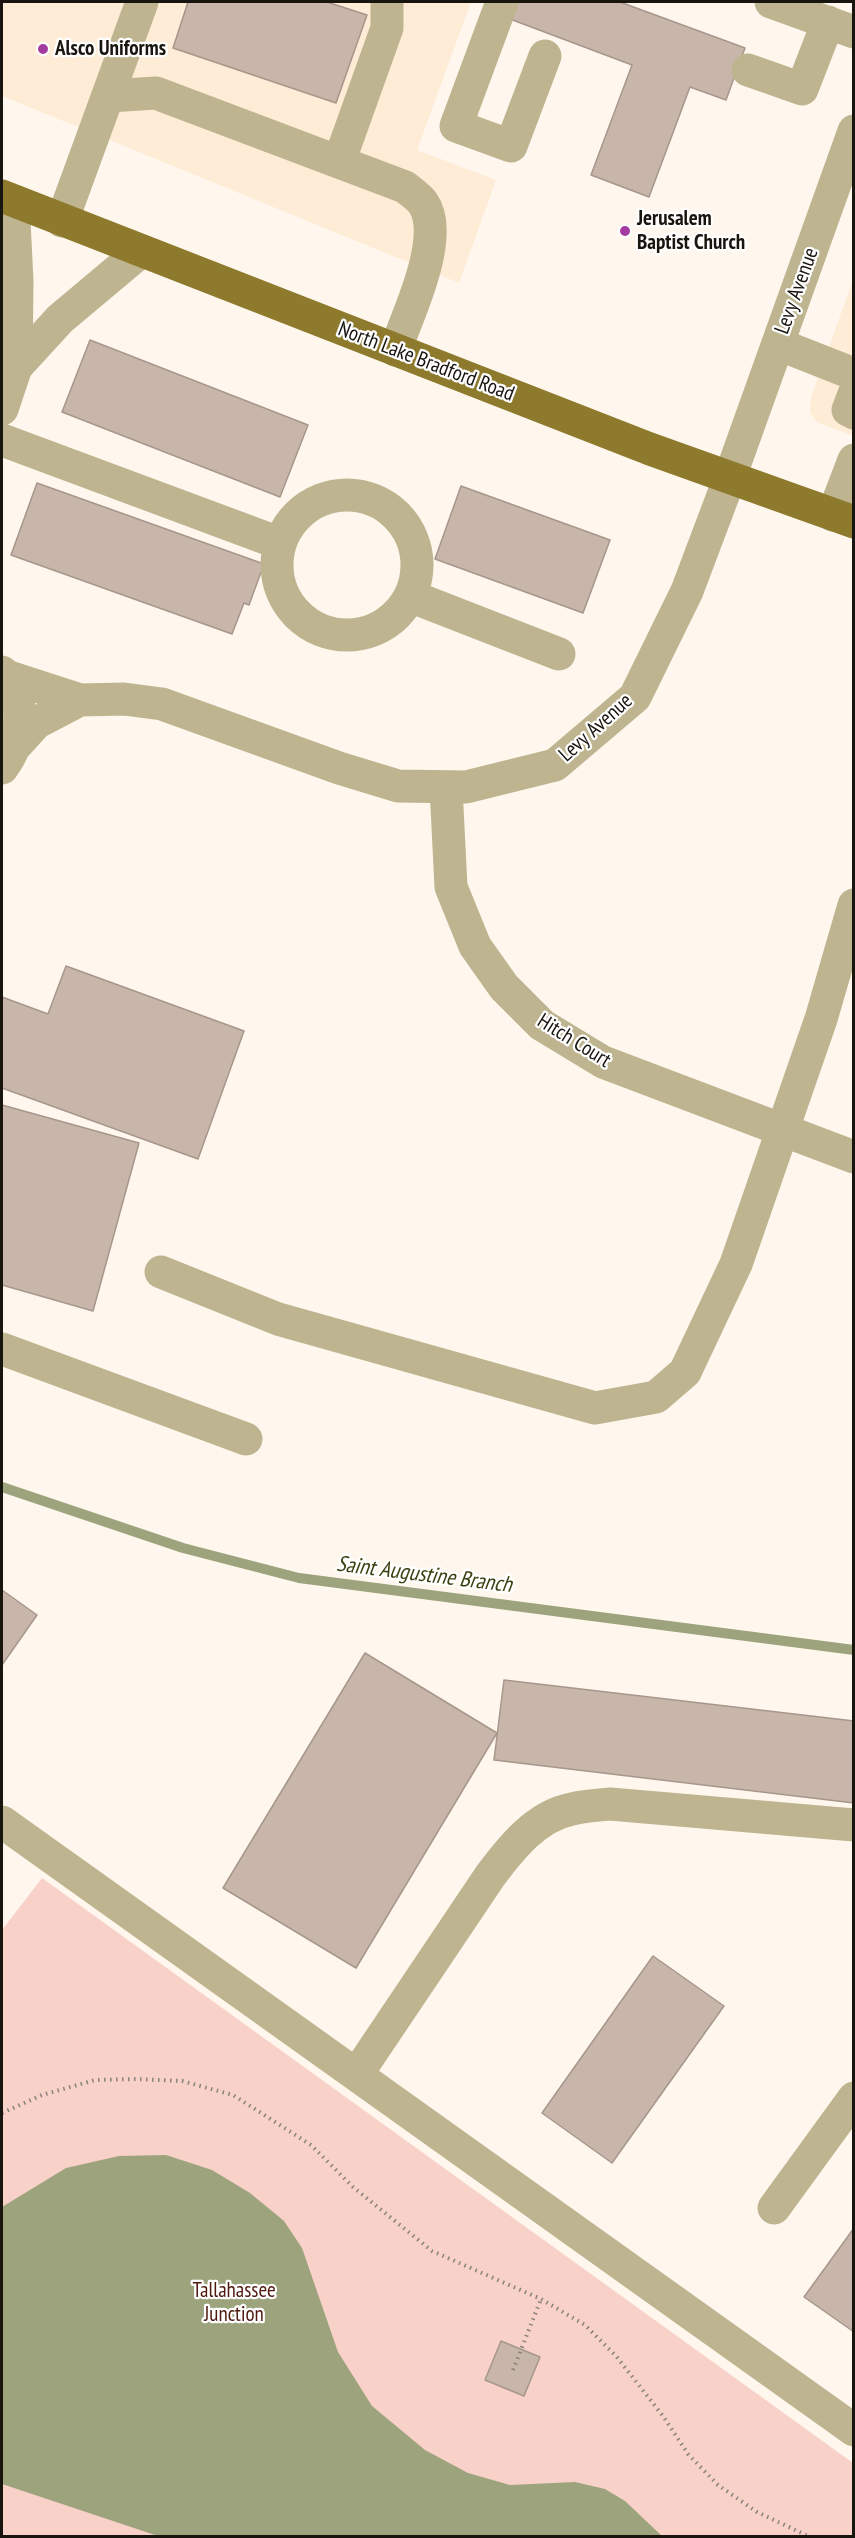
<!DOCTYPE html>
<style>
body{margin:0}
#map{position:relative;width:855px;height:2538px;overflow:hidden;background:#fff7ed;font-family:"PT Sans Narrow",sans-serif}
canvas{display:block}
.frame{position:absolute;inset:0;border:3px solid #18140e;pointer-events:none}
</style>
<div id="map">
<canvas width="855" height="2538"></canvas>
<div class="frame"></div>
</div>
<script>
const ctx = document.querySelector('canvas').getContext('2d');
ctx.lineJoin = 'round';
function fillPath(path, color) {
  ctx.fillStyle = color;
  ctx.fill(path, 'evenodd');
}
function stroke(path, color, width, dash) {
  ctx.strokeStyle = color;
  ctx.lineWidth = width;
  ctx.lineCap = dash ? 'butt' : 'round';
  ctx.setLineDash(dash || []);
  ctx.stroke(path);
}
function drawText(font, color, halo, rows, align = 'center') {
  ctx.font = font + ' "PT Sans Narrow",sans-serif';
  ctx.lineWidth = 4.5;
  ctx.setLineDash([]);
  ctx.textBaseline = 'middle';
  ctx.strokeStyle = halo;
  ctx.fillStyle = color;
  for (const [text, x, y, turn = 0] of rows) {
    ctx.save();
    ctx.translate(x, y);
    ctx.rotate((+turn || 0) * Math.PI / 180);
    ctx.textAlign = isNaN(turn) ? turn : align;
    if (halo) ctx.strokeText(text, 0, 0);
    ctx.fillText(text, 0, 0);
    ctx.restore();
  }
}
const built = new Path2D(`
 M2 2H471L417 150 496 180 459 283 2 96Z
 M853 280V436L817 422 810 412 811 397Z`);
const green = new Path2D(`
 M42 1878 853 2463V2536H2V1930Z`);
const water = new Path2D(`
 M166 2155 212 2170 250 2193 284 2221 302 2248 338 2352 372 2406 425 2450 468 2473 510 2485 575 2482 605 2489 625 2501 662 2536H158L2 2484V2207L66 2168 119 2156Z`);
const stream = new Path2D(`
 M2 1487 183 1548 299 1578 854 1650`);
const building = new Path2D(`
 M188 2H327L367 15 336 103 173 48Z
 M508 2H620L745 48 726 100 690 87 649 197 591 175 632 65 502 16Z
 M90 340 308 425 280 497 62 412Z
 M37 483 264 564 249 605 244 603 232 634 11 555Z
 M461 486 610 540 583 613 435 559Z
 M66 966 244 1031 198 1159 2 1088V997L48 1014Z
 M2 1105 139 1143 93 1311 2 1285Z
 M2 1590 37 1615 2 1665Z
 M365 1653 497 1733 356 1968 223 1888Z
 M504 1680 854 1721V1803L494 1760Z
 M653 1956 724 2006 612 2163 542 2113Z
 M854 2228V2332L804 2297Z
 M501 2341 540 2357 524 2396 485 2380Z`);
const path = new Path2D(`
 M2 2113 42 2095 95 2080 136 2079 182 2081 233 2095 311 2145 353 2187 432 2251 541 2299 585 2325 616 2356 663 2416 688 2454 718 2485 757 2512 808 2536
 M513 2370 541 2299`);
const minor = new Path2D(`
 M502 2 456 126 511 146 545 56
 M771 2 854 32
 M748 70 802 89 828 22
 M108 96 156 93 405 187C411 192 419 197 423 203 446 236 408 315 395 350
 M339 162 387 28V2
 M62 221 142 2
 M778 344 854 374
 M16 367 60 319 141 251
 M854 394 848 410 854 413
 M2 409 16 367 17 281 13 201
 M2 440 279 543
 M277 565a70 70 0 1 1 140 0a70 70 0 1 1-140 0Z
 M833 515 854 460
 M410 596 559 654
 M2 672C28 699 23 740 2 768
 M6 676 80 700 124 699 162 704 339 768 398 786 466 787 555 765 635 697 687 591 730 477 854 131
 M15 746 36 723 80 700
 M446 787 451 887 475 946 504 987 542 1025 603 1062 854 1157
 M161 1272 278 1319 595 1408 656 1397 685 1372 736 1264 821 1019 854 905
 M2 1349 246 1439
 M2 1822 854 2430
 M357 2074 490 1876C511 1848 536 1816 572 1809 584 1806 597 1805 610 1804L854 1825
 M774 2208 854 2098`);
const major = new Path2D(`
 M2 196 650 449 854 522`);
const markers = [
 [43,49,6,"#a33ca0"],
 [625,231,6,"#a33ca0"]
];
const poiNames = [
 ["Alsco Uniforms",55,49],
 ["Jerusalem",637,219],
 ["Baptist Church",637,243]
];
const streetNames = [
 ["Levy Avenue",797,291,-70],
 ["North Lake Bradford Road",426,362,21],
 ["Levy Avenue",596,728,-42],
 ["Hitch Court",574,1041,32]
];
const parkNames = [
 ["Tallahassee",234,2291],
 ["Junction",234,2315]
];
const waterNames = [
 ["Saint Augustine Branch",424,1575,7]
];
fillPath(built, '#feecd6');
fillPath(green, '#f8d1c9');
fillPath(water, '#9da47d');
stroke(stream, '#9da47d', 10);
fillPath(building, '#c8b6ab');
stroke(building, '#a7968b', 1.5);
stroke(path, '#89837b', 4, [1.5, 4.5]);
stroke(minor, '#beb48f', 33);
stroke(major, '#8d7a2d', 33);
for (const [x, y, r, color] of markers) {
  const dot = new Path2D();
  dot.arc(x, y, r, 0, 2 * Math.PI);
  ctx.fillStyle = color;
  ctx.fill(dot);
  stroke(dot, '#fff', 2);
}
drawText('bold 21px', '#18140e', '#fff', poiNames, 'left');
drawText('21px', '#18140e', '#fff', streetNames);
drawText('21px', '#4f170e', '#fff', parkNames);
drawText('italic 22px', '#3b4111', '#fff', waterNames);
</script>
